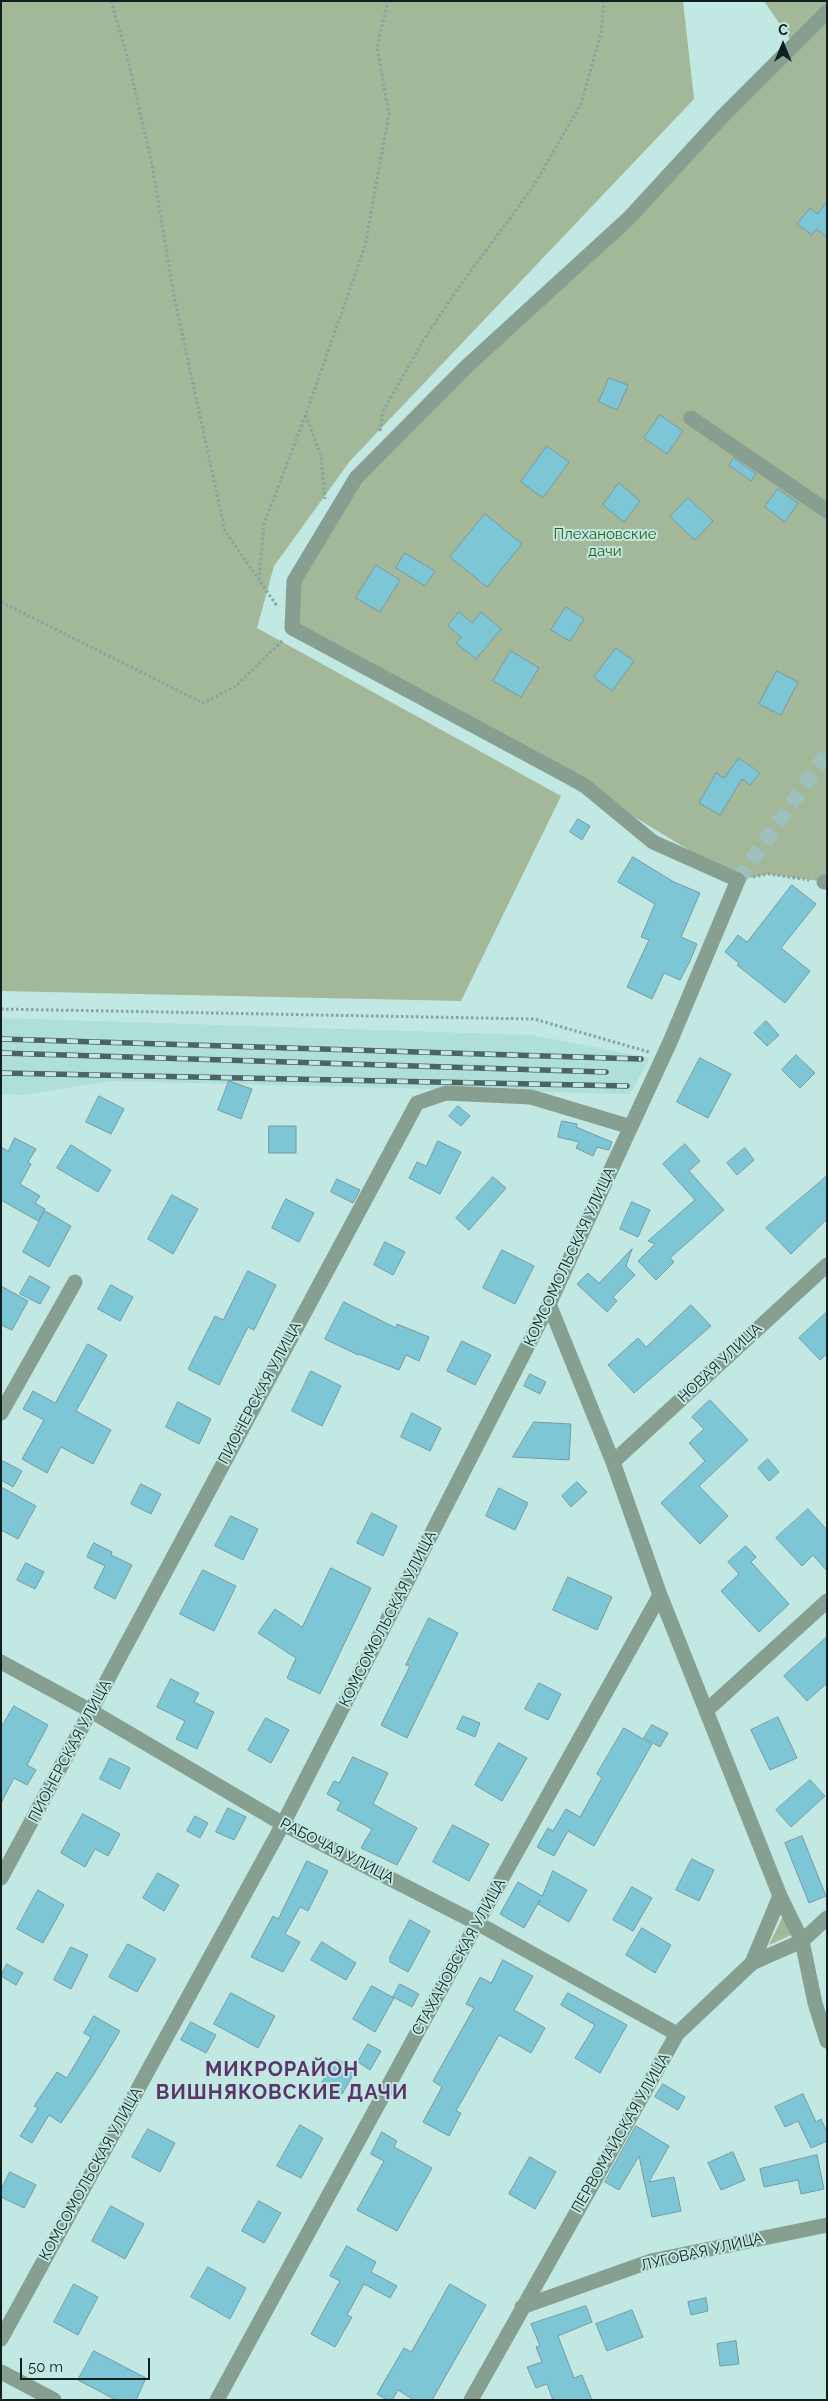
<!DOCTYPE html>
<meta charset="utf-8">
<style>
body{margin:0}
#map{position:relative;width:828px;height:2401px;overflow:hidden;background:#c1e8e3;font-family:Raleway,sans-serif}
canvas{display:block}
.frame{position:absolute;inset:0;border:2px solid #111f1e;pointer-events:none}
.north{position:absolute;left:758px;top:20px;width:50px;height:50px;-webkit-text-stroke:4px #c1e8e3;paint-order:stroke;rotate:0deg;font-size:14px;font-weight:700;line-height:20px;text-align:center;color:#111f1e}
.north::after{content:'';display:block;margin:auto;width:18px;height:22px;background:#111f1e;clip-path:polygon(50% 0,100% 100%,50% 72%,0 100%)}
.scale{position:absolute;left:20px;top:2358px;width:130px;height:22px;box-sizing:border-box;border:2px solid #111f1e;border-top:0;padding-left:6px;font-size:15px;line-height:18px;white-space:nowrap;color:#111f1e;-webkit-text-stroke:4px #c1e8e3;paint-order:stroke}
</style>
<div id="map">
<canvas width="828" height="2401"></canvas>
<div class="frame"></div>
<div class="north">С</div>
<div class="scale">50 m</div>
</div>
<script>
const ctx = document.querySelector('canvas').getContext('2d');
ctx.lineJoin = 'round';
function fillPath(path, color) {
  ctx.fillStyle = color;
  ctx.fill(path, 'evenodd');
}
function stroke(path, color, width, dash) {
  ctx.strokeStyle = color;
  ctx.lineWidth = width;
  ctx.lineCap = dash ? 'butt' : 'round';
  ctx.setLineDash(dash || []);
  ctx.stroke(path);
}
function drawText(font, color, halo, rows, align = 'center') {
  ctx.font = font + ' Raleway,sans-serif';
  ctx.lineWidth = 4;
  ctx.setLineDash([]);
  ctx.textBaseline = 'middle';
  ctx.strokeStyle = halo;
  ctx.fillStyle = color;
  for (const [text, x, y, turn = 0] of rows) {
    ctx.save();
    ctx.translate(x, y);
    ctx.rotate((+turn || 0) * Math.PI / 180);
    ctx.textAlign = isNaN(turn) ? turn : align;
    if (halo) ctx.strokeText(text, 0, 0);
    ctx.fillText(text, 0, 0);
    ctx.restore();
  }
}
const built = new Path2D(`
 M1 1018 532 1035 650 1058 630 1094 111 1081 23 1095 1 1094Z`);
const green = new Path2D(`
 M1 1H683L694 99 350 461 274 566 257 628 561 796 461 1001 1 991Z
 M764 1H827V882L768 874 738 880 569 777 292 628 294 581 356 478 629 218 794 45Z
 M783 1916 791 1935 769 1945Z`);
const building = new Path2D(`
 M827 202V237L816 229 812 235 797 224 810 208 817 214Z
 M609 378 628 385 617 410 599 402Z
 M660 415 683 431 667 454 644 438Z
 M547 446 569 462 543 498 521 482Z
 M734 458 756 474 751 481 729 465Z
 M619 483 640 501 624 522 603 505Z
 M778 489 798 503 785 522 765 507Z
 M688 498 713 521 695 540 670 517Z
 M485 514 522 544 487 587 450 557Z
 M405 553 435 571 425 586 396 568Z
 M376 565 400 580 380 612 356 598Z
 M566 607 584 619 570 641 551 630Z
 M459 612 472 623 481 612 501 629 476 659 456 643 461 637 448 626Z
 M616 648 634 661 612 691 594 677Z
 M511 651 539 668 521 697 493 681Z
 M777 671 798 682 781 715 759 704Z
 M739 758 760 773 750 785 742 779 720 815 699 803 716 773 724 778Z
 M578 819 590 826 582 840 570 832Z
 M633 857 674 882 700 893 681 937 697 944 690 961 680 980 664 973 652 999 627 987 649 940 641 937 655 904 618 882Z
 M792 885 816 904 781 948 810 971 785 1003 737 965 739 963 725 952 738 935 747 942Z
 M766 1021 779 1035 767 1046 754 1033Z
 M796 1055 815 1073 800 1088 782 1070Z
 M700 1058 731 1074 708 1118 677 1102Z
 M229 1081 252 1089 241 1119 218 1110Z
 M99 1096 124 1109 111 1134 86 1122Z
 M458 1106 470 1116 461 1126 449 1116Z
 M562 1121 577 1124 576 1127 612 1142 609 1150 597 1147 593 1156 576 1148 579 1142 558 1137Z
 M269 1126H296V1153H269Z
 M15 1138 36 1149 28 1162 31 1164 20 1184 40 1196 35 1203 45 1209 38 1221 1 1200V1147L8 1151Z
 M438 1141 461 1152 440 1194 409 1178 417 1162 426 1166Z
 M685 1144 700 1161 689 1171 724 1210 670 1258 674 1262 656 1280 638 1261 655 1244 648 1241 695 1200 663 1164Z
 M71 1145 111 1170 98 1192 57 1168Z
 M745 1148 754 1160 737 1175 727 1163Z
 M827 1176V1219L791 1254 766 1228Z
 M493 1177 506 1188 469 1230 456 1218Z
 M337 1179 360 1190 353 1203 331 1192Z
 M172 1195 198 1209 173 1254 148 1239Z
 M286 1199 314 1213 299 1242 272 1228Z
 M632 1202 650 1210 638 1237 620 1229Z
 M45 1211 71 1226 49 1267 23 1252Z
 M385 1242 405 1252 393 1275 374 1265Z
 M632 1249 626 1266 635 1275 613 1297 617 1301 607 1312 577 1284 588 1273 599 1283Z
 M502 1250 534 1266 515 1304 483 1288Z
 M248 1271 276 1285 254 1330 248 1327 219 1385 188 1369 215 1316 223 1320Z
 M30 1276 50 1287 40 1304 20 1294Z
 M111 1285 133 1297 120 1321 98 1309Z
 M1 1286 28 1301 12 1330 1 1325Z
 M344 1302 396 1328 397 1324 429 1337 419 1361 406 1355 399 1370 359 1354 358 1355 325 1339Z
 M691 1305 711 1326 634 1393 608 1365 638 1338 646 1347Z
 M827 1312V1354L820 1360 799 1338Z
 M462 1341 491 1355 475 1385 447 1371Z
 M88 1344 107 1355 76 1411 111 1430 93 1464 61 1447 47 1473 22 1459 44 1420 23 1409 33 1391 55 1403Z
 M311 1371 341 1386 322 1426 292 1411Z
 M530 1374 546 1382 540 1394 524 1386Z
 M710 1400 748 1440 699 1486 728 1516 700 1544 661 1503 705 1461 689 1443 704 1429 692 1417Z
 M178 1402 211 1419 199 1444 166 1427Z
 M412 1413 441 1428 430 1451 401 1437Z
 M534 1422 571 1424 569 1460 513 1457Z
 M768 1459 779 1472 769 1481 758 1468Z
 M1 1460 22 1471 13 1487 1 1480Z
 M577 1482 587 1492 571 1507 562 1496Z
 M141 1484 161 1494 151 1514 131 1504Z
 M1 1487 36 1506 18 1539 1 1530Z
 M499 1488 528 1503 515 1530 486 1516Z
 M808 1509 827 1530V1571L813 1555 802 1566 776 1538Z
 M372 1513 397 1526 383 1556 357 1543Z
 M231 1516 258 1529 243 1560 215 1546Z
 M94 1543 112 1552 111 1555 132 1565 115 1599 94 1588 105 1566 87 1557Z
 M746 1546 756 1557 751 1562 789 1604 759 1632 721 1591 739 1574 728 1562Z
 M26 1563 44 1572 35 1589 17 1580Z
 M331 1568 371 1588 320 1694 287 1678 296 1658 258 1633 275 1609 302 1627Z
 M203 1570 236 1586 214 1631 180 1614Z
 M568 1577 612 1597 597 1630 553 1610Z
 M429 1618 458 1633 407 1738 381 1725 410 1666 406 1665Z
 M827 1637V1683L807 1701 784 1676Z
 M171 1679 199 1693 194 1702 214 1712 197 1749 176 1739 185 1721 157 1707Z
 M539 1683 561 1694 548 1720 525 1709Z
 M14 1706 48 1725 27 1765 36 1770 27 1785 14 1778 1 1803V1728Z
 M463 1716 480 1723 475 1737 457 1729Z
 M778 1717 797 1758 770 1770 751 1730Z
 M266 1718 289 1730 271 1763 248 1750Z
 M652 1725 668 1733 660 1747 644 1738Z
 M624 1728 652 1744 594 1846 568 1831 554 1856 537 1847 548 1828 553 1831 566 1809 580 1817 602 1778 597 1774Z
 M499 1743 527 1758 502 1801 475 1785Z
 M353 1757 388 1773 373 1804 417 1828 397 1865 361 1848 372 1829 337 1810 341 1802 327 1794 334 1781 339 1783Z
 M110 1758 130 1768 120 1789 100 1779Z
 M810 1780 825 1796 791 1827 776 1810Z
 M228 1808 246 1817 234 1840 216 1832Z
 M83 1814 120 1834 108 1856 95 1849 85 1867 61 1853Z
 M195 1816 208 1823 200 1838 187 1831Z
 M453 1825 489 1844 469 1881 433 1862Z
 M802 1836 826 1896 809 1903 785 1843Z
 M692 1859 714 1870 699 1901 676 1890Z
 M307 1861 328 1871 308 1911 300 1907 285 1934 300 1942 283 1972 251 1957 273 1916 278 1919Z
 M553 1871 587 1890 569 1922 538 1904 540 1900 524 1928 500 1914 518 1882 542 1896Z
 M158 1873 179 1885 164 1911 143 1898Z
 M632 1887 652 1898 633 1931 613 1920Z
 M38 1890 64 1905 43 1943 17 1929Z
 M410 1920 430 1931 408 1972 390 1962V1957Z
 M642 1928 671 1945 655 1973 626 1955Z
 M322 1942 356 1963 346 1980 311 1960Z
 M128 1944 156 1959 137 1992 109 1977Z
 M71 1947 88 1955 71 1989 54 1980Z
 M503 1960 533 1976 514 2010 545 2028 531 2053 499 2035 456 2111 461 2113 449 2136 423 2122 442 2087 433 2081 474 2008 466 2004 480 1977 491 1983Z
 M7 1964 23 1973 16 1985 1 1976Z
 M400 1984 419 1994 412 2007 393 1997Z
 M372 1986 394 1998 375 2032 353 2019Z
 M231 1993 275 2016 258 2048 214 2024Z
 M568 1993 627 2025 600 2073 575 2058 595 2025 561 2005Z
 M94 2016 120 2031 94 2074 61 2123 49 2115 32 2143 20 2136 38 2108 34 2106 57 2072 67 2078 91 2037 84 2033Z
 M191 2022 216 2035 206 2053 181 2040Z
 M368 2044 381 2051 370 2070 358 2062Z
 M336 2059 356 2070 342 2094 322 2083Z
 M663 2084 685 2097 678 2110 655 2097Z
 M803 2094 816 2122 821 2119 827 2132V2141L811 2148 798 2121 785 2127 775 2107Z
 M300 2125 323 2138 301 2178 277 2166Z
 M636 2126 669 2146 649 2182 674 2177 681 2211 652 2217 639 2156 619 2190 605 2182Z
 M148 2129 175 2143 160 2172 132 2157Z
 M382 2132 397 2141 394 2147 432 2168 397 2231 357 2210 384 2161 371 2154Z
 M733 2152 745 2180 721 2190 708 2163Z
 M817 2155 824 2189 801 2194 798 2180 764 2187 760 2169Z
 M530 2157 556 2172 535 2209 509 2194Z
 M10 2172 36 2185 24 2208 1 2197V2190Z
 M259 2201 281 2213 264 2243 242 2231Z
 M111 2206 144 2224 125 2259 92 2241Z
 M347 2246 376 2262 371 2272 397 2286 390 2298 364 2284 347 2315 352 2317 335 2347 311 2334 340 2281 330 2276Z
 M208 2267 246 2288 230 2319 191 2297Z
 M74 2284 98 2297 78 2335 54 2322Z
 M450 2284 486 2305 432 2400H414L398 2390 392 2400H387L377 2394 404 2348 411 2352Z
 M706 2298 708 2311 691 2315 688 2302Z
 M586 2306 592 2322 558 2336 574 2378 582 2375 592 2400H553L547 2384 536 2388 527 2367 542 2362 536 2347 540 2346 531 2324Z
 M632 2310 643 2337 607 2351 596 2324Z
 M736 2341 739 2364 720 2366 717 2344Z
 M94 2351 146 2378 136 2400H116L78 2380Z`);
const minorTunnel = new Path2D(`
 M738 880 827 753`);
const path = new Path2D(`
 M111 1 127 56 152 164 174 296 225 531 277 606
 M306 415 321 457 325 499
 M380 431 383 411 423 341 459 287 533 187 581 104 601 33 604 1
 M259 580 264 524 306 414 365 246 389 114 377 47 388 1
 M1 602 203 703 236 686 283 640
 M753 877 768 874 809 880
 M1 1009 534 1019 649 1052`);
const minor = new Path2D(`
 M691 418 827 511
 M824 882H827
 M549 1304 613 1462 660 1595 780 1896 752 1963
 M1 1413 75 1282
 M613 1462 827 1265
 M1 1662 91 1711 283 1824 477 1923 677 2034
 M706 1711 827 1601
 M1 1878 417 1103 446 1093 531 1097 631 1127
 M780 1896 802 1941 815 2003 827 2041
 M522 2307 651 2261 827 2225
 M1 2339 283 1824 549 1304 670 1042 738 880 653 842 585 786 569 777 292 628 294 581 356 478 466 367 629 218 721 118 827 12
 M1 2372 54 2400
 M217 2400 477 1923 660 1595
 M471 2400 677 2034 752 1963 802 1941 827 1918`);
const rail = new Path2D(`
 M1 1039 641 1059
 M1 1053 606 1072
 M1 1073 627 1086`);
const parkNames = [
 ["Плехановские",605,534],
 ["дачи",605,551]
];
const streetNames = [
 ["КОМСОМОЛЬСКАЯ УЛИЦА",570,1257,-65],
 ["НОВАЯ УЛИЦА",720,1363,-43],
 ["ПИОНЕРСКАЯ УЛИЦА",260,1393,-62],
 ["КОМСОМОЛЬСКАЯ УЛИЦА",388,1619,-63],
 ["ПИОНЕРСКАЯ УЛИЦА",70,1751,-62],
 ["РАБОЧАЯ УЛИЦА",337,1851,27],
 ["СТАХАНОВСКАЯ УЛИЦА",459,1957,-61],
 ["ПЕРВОМАЙСКАЯ УЛИЦА",621,2133,-60],
 ["КОМСОМОЛЬСКАЯ УЛИЦА",91,2174,-61],
 ["ЛУГОВАЯ УЛИЦА",702,2252,-13]
];
const districtNames = [
 ["МИКРОРАЙОН",282,2070],
 ["ВИШНЯКОВСКИЕ ДАЧИ",282,2093]
];
fillPath(built, '#aedfd9');
fillPath(green, '#a3b799');
fillPath(building, '#7cc6d6');
stroke(building, '#779aa2', 1);
stroke(minorTunnel, '#9ec0bc', 15, [15, 8]);
stroke(path, '#86a5a1', 3, [2.5, 2.5]);
stroke(minor, '#869f91', 15);
stroke(rail, '#4d6461', 5.5);
stroke(rail, '#c1e8e3', 4, [11]);
drawText('15px', '#325b17', '#c1e8e3', parkNames);
drawText('15px', '#111f1e', '#c1e8e3', streetNames);
ctx.letterSpacing = '1px';
drawText('bold 20px', '#5c336a', '#c1e8e3', districtNames);
ctx.letterSpacing = '0px';
</script>
